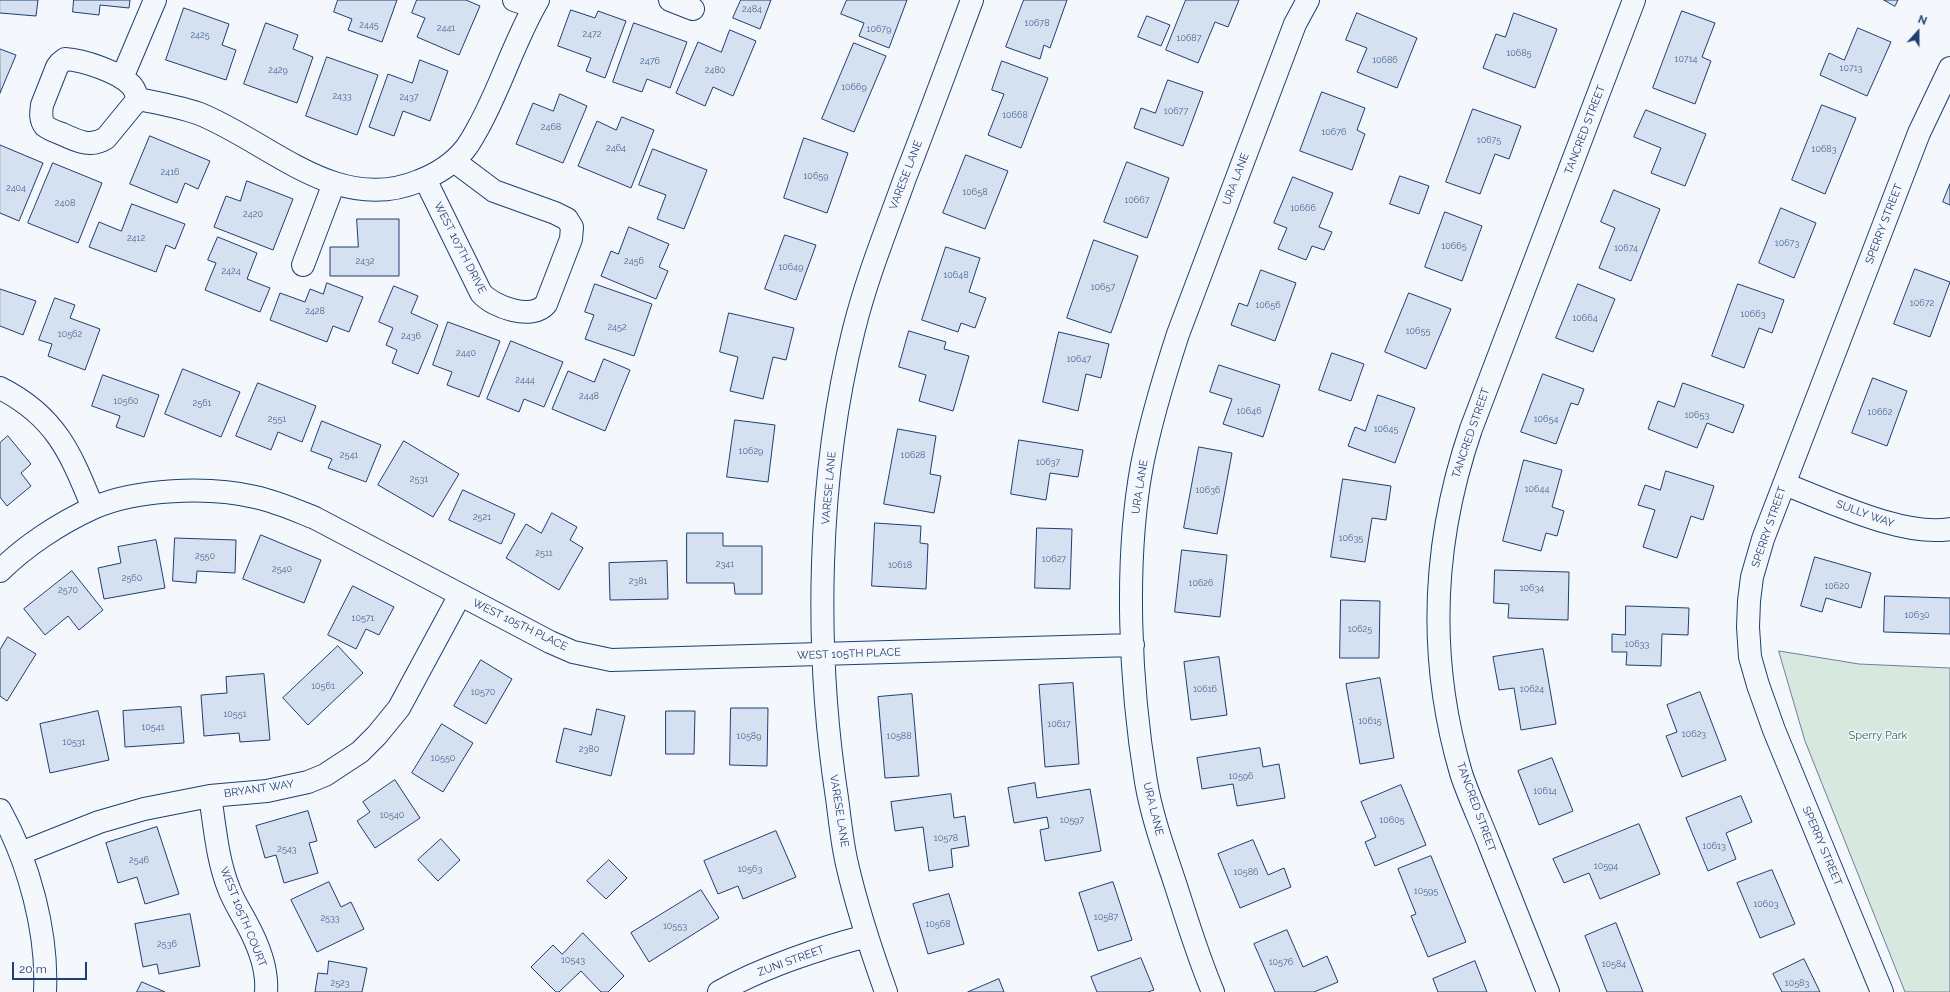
<!DOCTYPE html>
<style>
body{margin:0}
#map{position:relative;width:1950px;height:992px;overflow:hidden;background:#f4f7fb;font-family:Raleway,sans-serif}
canvas{display:block}
.north{position:absolute;left:1898px;top:12px;width:40px;height:40px;-webkit-text-stroke:3px #f4f7fb;paint-order:stroke;rotate:21deg;font-size:11px;font-weight:700;line-height:16px;text-align:center;color:#1d3f73}
.north::after{content:'';display:block;margin:auto;width:14px;height:18px;background:#1d3f73;clip-path:polygon(50% 0,100% 100%,50% 72%,0 100%)}
.scale{position:absolute;left:12px;top:962px;width:75px;height:18px;box-sizing:border-box;border:2px solid #1d3f73;border-top:0;padding-left:5px;font-size:12px;line-height:14px;white-space:nowrap;color:#1d3f73;-webkit-text-stroke:3px #f4f7fb;paint-order:stroke}
</style>
<div id="map">
<canvas width="1950" height="992"></canvas>
<div class="north">N</div>
<div class="scale">20 m</div>
</div>
<script>
const ctx = document.querySelector('canvas').getContext('2d');
ctx.lineJoin = 'round';
function fillPath(path, color) {
  ctx.fillStyle = color;
  ctx.fill(path, 'evenodd');
}
function stroke(path, color, width, dash) {
  ctx.strokeStyle = color;
  ctx.lineWidth = width;
  ctx.lineCap = dash ? 'butt' : 'round';
  ctx.setLineDash(dash || []);
  ctx.stroke(path);
}
function drawText(font, color, halo, rows, align = 'center') {
  ctx.font = font + ' Raleway,sans-serif';
  ctx.lineWidth = 3;
  ctx.setLineDash([]);
  ctx.textBaseline = 'middle';
  ctx.strokeStyle = halo;
  ctx.fillStyle = color;
  for (const [text, x, y, turn = 0] of rows) {
    ctx.save();
    ctx.translate(x, y);
    ctx.rotate((+turn || 0) * Math.PI / 180);
    ctx.textAlign = isNaN(turn) ? turn : align;
    if (halo) ctx.strokeText(text, 0, 0);
    ctx.fillText(text, 0, 0);
    ctx.restore();
  }
}
const green = new Path2D(`
 M1779 651 1859 664 1950 668V992H1905L1805 741Z`);
const building = new Path2D(`
 M0 0H38L36 16 0 13Z
 M74 0H130L129 8 100 5 99 15 73 12Z
 M338 0H397L382 42 348 30 352 19 334 12Z
 M417 0H466L480 6 459 55 417 37 425 18 412 13Z
 M741 0H771L760 29 733 18Z
 M847 0H907L889 48 859 36 864 23 841 14Z
 M1024 0H1067L1050 48 1044 45 1040 59 1006 47Z
 M1186 0H1239L1228 27 1215 22 1198 63 1166 50Z
 M1884 0H1898L1895 6Z
 M184 8 229 24 222 45 236 50 226 80 166 60Z
 M571 10 595 18 598 11 626 21 605 78 586 71 591 58 558 46Z
 M1682 11 1715 23 1702 57 1711 61 1695 104 1653 88Z
 M1357 13 1417 38 1397 88 1357 72 1367 48 1346 40Z
 M1514 13 1557 29 1535 88 1483 68 1496 34 1505 37Z
 M1147 16 1170 25 1161 46 1138 37Z
 M266 23 298 35 293 49 313 57 297 103 244 84Z
 M634 23 687 42 670 88 647 79 642 92 613 82Z
 M1858 28 1891 42 1867 96 1820 75 1829 53 1844 60Z
 M730 30 756 41 733 96 713 87 705 106 676 93 698 42 721 52Z
 M854 43 886 56 854 132 822 119Z
 M0 49 16 55 0 93Z
 M327 57 378 75 357 135 306 116Z
 M420 60 448 71 430 121 403 111 394 136 369 127 388 74 412 83Z
 M1002 61 1048 78 1021 148 988 135 1004 94 992 90Z
 M1168 80 1203 92 1183 146 1134 128 1141 108 1155 113Z
 M1322 92 1365 108 1357 130 1365 134 1352 170 1300 151Z
 M560 94 587 106 563 163 516 144 533 103 553 111Z
 M1822 105 1856 118 1825 194 1792 180Z
 M1473 109 1521 126 1509 159 1495 154 1480 194 1446 182Z
 M1646 110 1706 134 1685 186 1651 173 1661 148 1634 137Z
 M622 117 654 130 631 188 578 166 597 121 616 130Z
 M150 136 210 161 198 189 185 183 177 203 130 184Z
 M804 138 848 153 827 213 784 198Z
 M0 145 43 163 19 221 0 213Z
 M653 149 707 170 684 229 657 219 666 195 639 185Z
 M966 155 1008 171 985 229 943 213Z
 M1127 162 1169 178 1147 238 1104 222Z
 M53 163 102 183 78 243 28 223Z
 M1400 176 1429 186 1419 214 1390 204Z
 M1293 177 1333 193 1319 227 1332 232 1324 250 1312 246 1306 260 1278 249 1287 228 1274 223Z
 M247 181 293 199 273 250 214 227 226 196 240 201Z
 M1950 184V205L1943 202Z
 M1614 190 1660 209 1631 281 1599 268 1615 228 1601 222Z
 M132 204 185 224 175 249 166 245 156 272 89 247 99 222 121 231Z
 M1781 208 1816 223 1794 278 1759 263Z
 M1445 212 1482 226 1462 281 1425 267Z
 M357 219H399V276H330V247H358Z
 M629 227 669 244 659 267 668 271 656 299 601 276 611 251 618 254Z
 M785 235 816 245 796 300 765 289Z
 M218 237 257 253 247 279 270 288 260 312 205 290 216 263 208 260Z
 M1094 240 1138 256 1111 333 1067 318Z
 M946 247 980 258 969 292 986 298 975 328 961 323 958 332 922 320Z
 M1915 269 1950 282 1930 337 1894 324Z
 M1261 270 1296 283 1275 341 1231 325 1239 303 1247 306Z
 M327 283 363 297 349 332 333 326 327 342 270 320 280 293 305 302 310 289 323 294Z
 M595 284 652 304 634 356 585 339 594 315 585 312Z
 M1578 284 1615 299 1593 352 1556 338Z
 M1738 284 1784 300 1772 333 1759 328 1744 368 1712 356Z
 M394 286 418 296 411 313 438 325 418 374 392 363 397 350 386 345 393 328 379 322Z
 M0 289 36 301 23 335 0 326Z
 M1409 293 1451 309 1426 369 1385 352Z
 M55 298 75 305 70 318 100 329 85 370 48 356 52 344 39 340Z
 M729 313 794 328 786 360 773 357 763 399 730 391 738 357 720 352Z
 M448 322 500 341 479 397 447 385 452 372 433 365Z
 M909 331 946 342 944 349 969 356 953 411 919 401 926 375 899 367Z
 M1059 332 1109 344 1101 378 1086 374 1078 411 1043 402Z
 M511 341 563 362 544 407 524 399 519 412 487 399Z
 M1332 353 1364 364 1351 401 1319 390Z
 M604 359 630 370 605 431 552 409 568 371 594 382Z
 M1219 365 1280 385 1263 437 1223 424 1232 399 1210 392Z
 M183 369 240 392 221 437 165 414Z
 M1543 374 1584 389 1578 405 1571 403 1556 444 1521 432Z
 M103 375 159 395 144 437 116 427 120 416 92 406Z
 M1873 378 1907 391 1887 446 1852 433Z
 M258 383 316 406 302 442 278 432 271 450 236 436Z
 M1683 383 1744 405 1733 433 1707 423 1697 448 1648 429 1658 401 1674 407Z
 M1378 395 1415 408 1395 463 1348 446 1355 427 1365 431Z
 M735 420 775 425 768 482 727 477Z
 M322 421 381 445 366 482 328 468 332 459 311 451Z
 M898 429 936 436 930 474 941 476 934 513 884 504Z
 M8 436 31 464 21 473 31 486 7 506 0 497V443Z
 M1019 440 1083 450 1078 477 1050 473 1046 500 1011 494Z
 M404 441 459 474 433 517 378 485Z
 M1199 447 1232 453 1217 534 1184 528Z
 M1524 460 1562 470 1552 507 1564 511 1557 536 1546 533 1541 551 1503 541Z
 M1666 471 1714 486 1703 520 1691 516 1677 558 1643 547 1655 510 1638 505 1645 485 1660 490Z
 M1343 479 1391 486 1386 520 1372 518 1365 562 1331 557Z
 M463 490 515 514 501 544 449 520Z
 M552 513 577 527 570 540 583 548 559 590 506 558 526 524 541 533Z
 M875 523 921 526 920 543 928 544 926 589 872 586Z
 M1037 528 1072 529 1070 589 1035 588Z
 M687 533H723V546H762V594H735L734 583H687Z
 M261 535 321 560 304 603 243 579Z
 M175 538 236 540 235 573 197 571 196 583 173 581Z
 M156 540 165 588 104 599 98 568 121 563 118 547Z
 M1182 550 1227 555 1220 617 1175 612Z
 M1815 557 1871 573 1861 608 1826 598 1822 612 1801 606Z
 M667 561 668 599 610 600 609 563Z
 M1495 570 1569 572 1568 620 1508 618 1509 604 1494 603Z
 M72 571 103 610 79 630 68 616 45 635 24 609Z
 M353 586 394 607 379 635 366 629 356 649 328 635Z
 M1885 596 1950 598V634L1884 632Z
 M1341 600 1380 601 1379 658H1340Z
 M1626 606 1689 608 1688 635 1662 634 1661 666 1626 665 1627 652H1612V634L1625 635Z
 M8 637 36 654 7 701 0 696V650Z
 M338 646 363 673 308 725 283 698Z
 M1543 649 1556 724 1521 730 1514 688 1499 690 1493 657Z
 M1219 657 1227 715 1191 720 1184 662Z
 M481 660 512 679 486 724 454 706Z
 M264 674 270 740 240 742 239 733 204 736 201 695 227 693 226 677Z
 M1380 678 1394 758 1360 764 1346 684Z
 M1073 683 1079 764 1045 767 1039 685Z
 M1700 692 1726 760 1682 777 1666 736 1677 732 1667 705Z
 M912 694 919 776 885 778 878 697Z
 M181 707 184 743 125 747 123 711Z
 M731 708H768L767 766 730 765Z
 M597 709 625 716 611 776 556 762 564 728 591 735Z
 M98 711 109 760 50 773 40 724Z
 M666 711H695L694 754H666Z
 M442 724 473 743 443 792 412 773Z
 M1260 748 1263 767 1279 764 1285 798 1237 806 1233 784 1202 789 1197 758Z
 M1552 758 1573 811 1539 825 1518 771Z
 M395 780 420 818 375 848 357 821 370 812 363 802Z
 M1035 783 1037 798 1090 789 1101 851 1045 861 1040 830 1049 828 1047 817 1014 823 1008 788Z
 M1401 785 1426 845 1375 866 1365 842 1376 837 1361 802Z
 M951 794 954 818 965 816 969 846 951 849 953 867 929 871 923 827 895 831 891 802Z
 M1741 796 1752 822 1726 833 1736 859 1708 871 1686 818Z
 M308 811 317 841 309 843 318 873 284 883 276 855 265 858 256 826Z
 M1639 824 1660 874 1600 899 1589 873 1564 883 1553 859Z
 M157 827 179 894 145 904 137 877 118 883 106 843Z
 M776 831 796 877 743 899 738 886 718 894 704 861Z
 M441 839 460 860 438 881 418 860Z
 M1253 840 1268 875 1284 868 1291 887 1240 908 1218 854Z
 M1431 856 1466 942 1428 957 1411 916 1416 914 1398 869Z
 M609 860 627 878 606 899 587 881Z
 M1772 870 1795 924 1760 938 1737 883Z
 M329 882 341 907 351 902 364 929 317 952 291 900Z
 M1113 882 1132 940 1098 951 1079 893Z
 M701 890 719 918 649 962 631 933Z
 M949 894 964 944 928 954 913 904Z
 M190 914 200 966 159 974 157 964 143 967 135 924Z
 M1616 923 1643 992H1607L1585 936Z
 M1287 930 1303 967 1327 956 1338 982 1314 992H1275L1254 944Z
 M583 933 624 976 608 992H601L581 971 559 992H556L531 967 553 945 562 954Z
 M1141 958 1154 990 1148 992H1097L1091 977Z
 M1804 959 1820 992H1782L1773 974Z
 M329 961 367 968 362 992H315L318 973 327 974Z
 M1475 961 1487 992H1438L1433 979Z
 M999 979 1004 992H968Z
 M142 982 165 992H137Z`);
const street = new Path2D(`
 M514 0 534 7
 M670 0 693 9
 M65 59C83 60 119 72 131 85 135 89 136 94 138 99L106 138C91 148 77 141 62 134 57 132 50 130 45 126 40 120 41 112 42 105L57 67 60 63Z
 M122 78 155 0
 M138 99C159 103 180 107 200 114 271 143 337 215 419 181 437 174 453 164 465 149 470 143 474 135 478 128 501 87 514 41 538 0
 M425 179 481 293C493 307 532 321 546 304L571 239 572 227 567 219 555 213 494 191 454 161
 M303 265 334 183
 M0 388C56 416 71 454 93 508
 M1784 484C1830 501 1902 537 1950 529
 M0 571C25 546 60 523 93 508 136 489 208 486 255 497 275 501 295 510 315 518L550 642 573 652 611 660 1133 645
 M210 796C215 827 217 859 229 889 233 900 240 911 246 922 257 942 268 969 266 992
 M0 810C29 862 48 933 45 992
 M21 853 99 822 144 809 210 796 267 791 308 782 325 775 360 752 377 735 399 708 460 595
 M719 992C761 968 820 948 867 936
 M886 992C871 950 857 908 847 864 842 843 840 820 837 798 814 649 817 476 854 329 867 277 887 228 905 178 928 119 950 59 972 0
 M1213 992C1198 957 1187 920 1175 883 1164 850 1152 817 1146 782 1130 685 1124 562 1142 465 1151 420 1164 377 1178 334L1295 24 1308 0
 M1548 992C1529 943 1509 895 1490 846 1481 822 1469 798 1461 773 1427 657 1432 543 1471 429L1634 0
 M1882 992 1774 730 1758 685 1750 657 1748 627 1749 601 1752 577 1763 539 1919 133 1950 68`);
const numberNames = [
 ["2484",752,9],
 ["10678",1037,23],
 ["2445",369,25],
 ["2441",446,28],
 ["10679",879,29],
 ["2472",592,34],
 ["2425",200,35],
 ["10687",1189,38],
 ["10685",1519,53],
 ["10714",1686,59],
 ["10686",1385,60],
 ["2476",650,61],
 ["10713",1851,68],
 ["2429",278,70],
 ["2480",715,70],
 ["10669",854,87],
 ["2433",342,96],
 ["2437",409,97],
 ["10677",1176,111],
 ["10668",1015,115],
 ["2468",551,127],
 ["10676",1334,132],
 ["10675",1489,140],
 ["2464",616,148],
 ["10683",1824,149],
 ["2416",170,172],
 ["10659",816,176],
 ["2404",16,188],
 ["10658",975,192],
 ["10667",1137,200],
 ["2408",65,203],
 ["10666",1303,208],
 ["2420",253,214],
 ["2412",136,238],
 ["10673",1787,243],
 ["10665",1454,246],
 ["10674",1626,248],
 ["2432",365,261],
 ["2456",634,261],
 ["10649",791,267],
 ["2424",231,271],
 ["10648",956,275],
 ["10657",1103,287],
 ["10672",1922,303],
 ["10656",1268,305],
 ["2428",315,311],
 ["10663",1753,314],
 ["10664",1585,318],
 ["2452",617,327],
 ["10655",1418,331],
 ["10562",70,334],
 ["2436",411,336],
 ["2440",466,353],
 ["10647",1079,359],
 ["2444",525,380],
 ["2448",589,396],
 ["10560",126,401],
 ["2561",202,403],
 ["10646",1249,411],
 ["10662",1880,412],
 ["10653",1697,415],
 ["2551",277,419],
 ["10654",1546,419],
 ["10645",1386,429],
 ["10629",751,451],
 ["2541",349,455],
 ["10628",913,455],
 ["10637",1048,462],
 ["2531",419,479],
 ["10644",1537,489],
 ["10636",1208,490],
 ["2521",482,517],
 ["10635",1351,538],
 ["2511",544,553],
 ["2550",205,556],
 ["10627",1054,559],
 ["2341",725,564],
 ["10618",900,565],
 ["2540",282,569],
 ["2560",132,578],
 ["2381",638,581],
 ["10626",1201,583],
 ["10620",1837,586],
 ["10634",1532,588],
 ["2570",68,590],
 ["10630",1917,615],
 ["10571",363,618],
 ["10625",1360,629],
 ["10633",1637,644],
 ["10561",323,686],
 ["10616",1205,689],
 ["10624",1532,689],
 ["10570",483,692],
 ["10551",235,714],
 ["10615",1370,721],
 ["10617",1059,724],
 ["10541",153,727],
 ["10623",1694,734],
 ["10589",749,736],
 ["10588",899,736],
 ["10531",74,742],
 ["2380",589,749],
 ["10550",443,758],
 ["10596",1241,776],
 ["10614",1545,791],
 ["10540",392,815],
 ["10597",1072,820],
 ["10605",1392,820],
 ["10578",946,838],
 ["10613",1714,846],
 ["2543",287,849],
 ["2546",139,860],
 ["10594",1606,866],
 ["10563",750,869],
 ["10586",1246,872],
 ["10595",1426,891],
 ["10603",1766,904],
 ["10587",1106,917],
 ["2533",330,918],
 ["10568",938,924],
 ["10553",675,926],
 ["2536",167,944],
 ["10543",573,960],
 ["10576",1281,962],
 ["10584",1614,964],
 ["2523",340,983],
 ["10583",1797,983]
];
const streetNames = [
 ["TANCRED STREET",1585,130,-69],
 ["VARESE LANE",906,175,-69],
 ["URA LANE",1236,179,-69],
 ["SPERRY STREET",1884,224,-69],
 ["WEST 107TH DRIVE",460,248,63],
 ["TANCRED STREET",1471,433,-71],
 ["URA LANE",1140,487,-81],
 ["VARESE LANE",829,488,-85],
 ["SULLY WAY",1865,514,20],
 ["SPERRY STREET",1769,527,-71],
 ["WEST 105TH PLACE",520,625,26],
 ["WEST 105TH PLACE",849,654,-2],
 ["BRYANT WAY",259,789,-8],
 ["TANCRED STREET",1476,807,70],
 ["URA LANE",1153,809,76],
 ["VARESE LANE",839,811,81],
 ["SPERRY STREET",1822,846,67],
 ["WEST 105TH COURT",243,917,68],
 ["ZUNI STREET",791,961,-20]
];
const parkNames = [
 ["Sperry Park",1878,736]
];
fillPath(green, '#d7e8df');
stroke(green, '#687fa3', 1);
fillPath(building, '#d5e0f0');
stroke(building, '#1d3f73', 1);
stroke(street, '#1d3f73', 24);
stroke(street, '#f4f7fb', 22);
drawText('9px', '#4b6792', null, numberNames);
drawText('11px', '#1d3f73', '#f4f7fb', streetNames);
drawText('11px', '#2c6c60', '#f4f7fb', parkNames);
</script>
